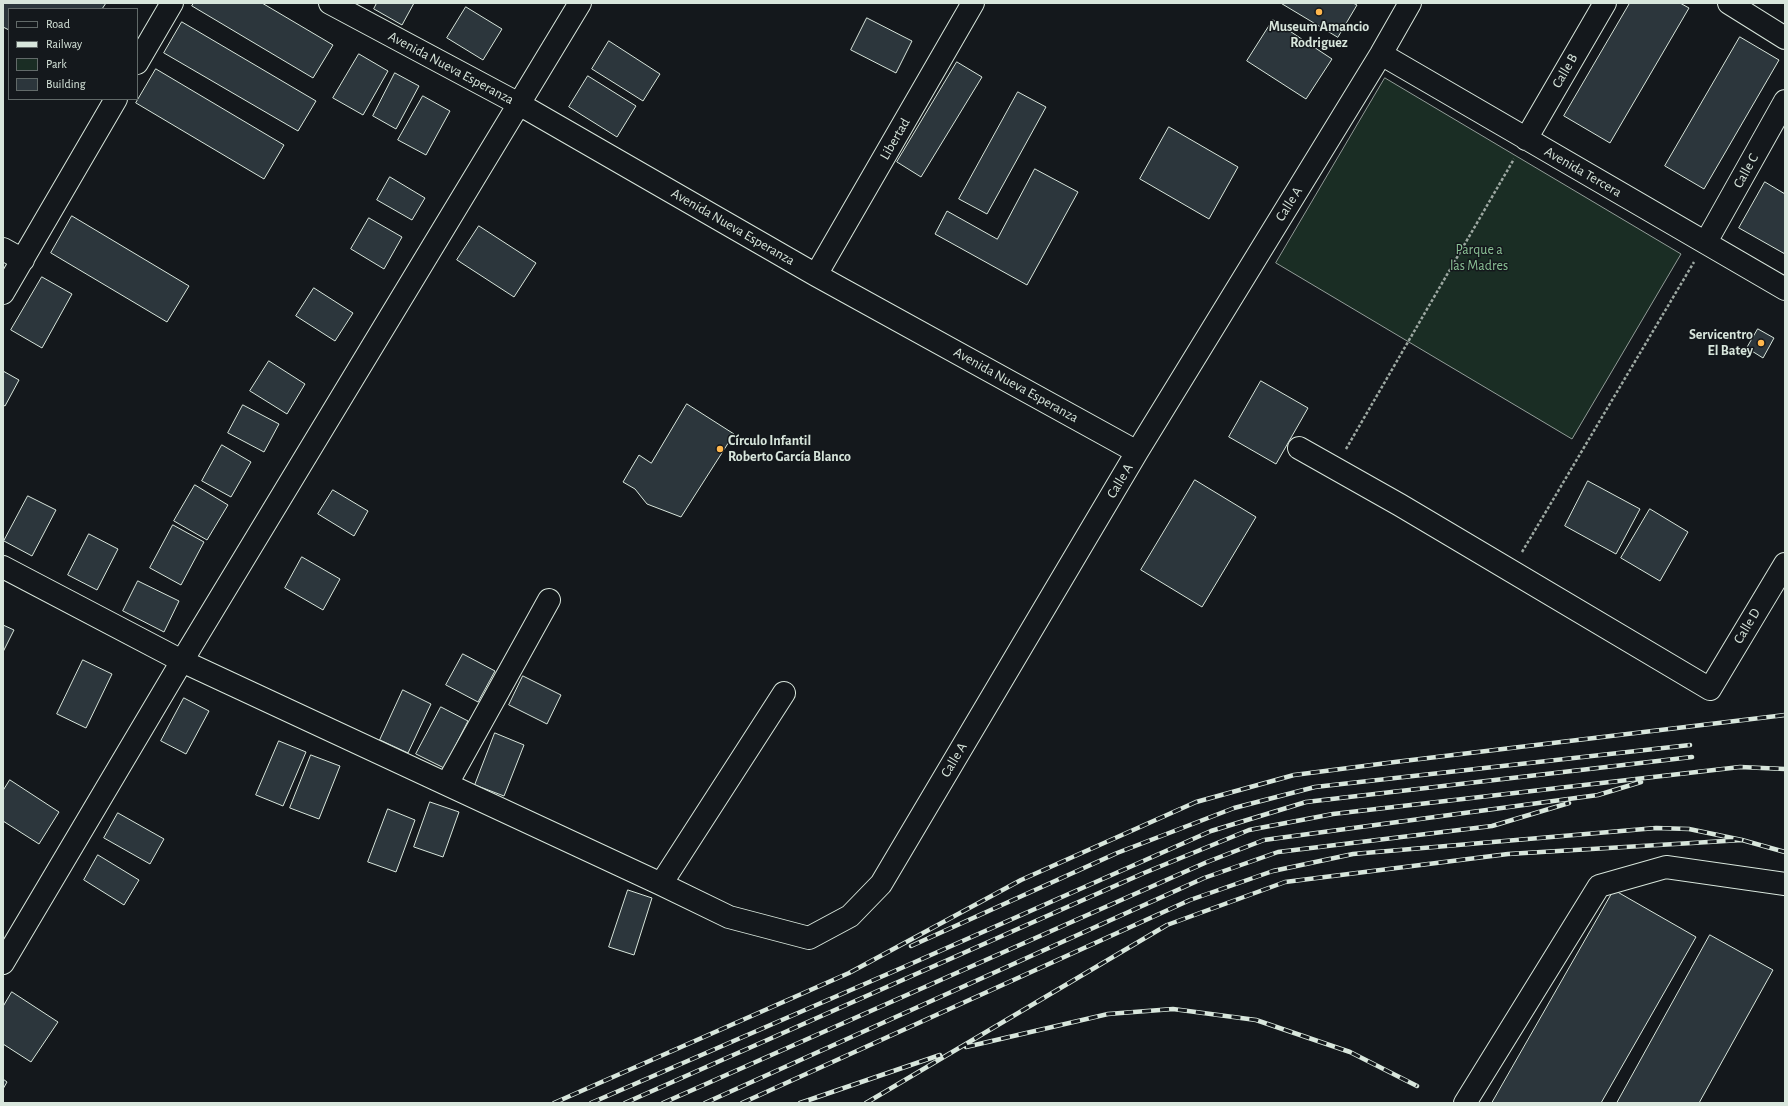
<!DOCTYPE html>
<meta charset="utf-8">
<style>
body{margin:0}
#map{position:relative;width:1788px;height:1106px;overflow:hidden;background:#14181c;font-family:"Alegreya Sans",sans-serif}
canvas{display:block}
.frame{position:absolute;inset:0;border:4px solid #d8e6dc;pointer-events:none}
.legend{position:absolute;left:8px;top:8px;width:130px;height:92px;box-sizing:border-box;background:#14181c;border:1px solid #626a69;margin:0;padding:5px 7px;list-style:none;font-size:12px;color:#d8e6dc}
.legend li{display:flex;align-items:center;gap:8px;height:20px}
.legend b{width:20px;border:1px solid #626a69}
</style>
<div id="map">
<canvas width="1788" height="1106"></canvas>
<div class="frame"></div>
<ul class="legend">
<li><b style="height:5px;background:#14181c"></b>Road</li>
<li><b style="height:5px;background:#d8e6dc"></b>Railway</li>
<li><b style="height:11px;background:#1a2d24"></b>Park</li>
<li><b style="height:11px;background:#2c363c"></b>Building</li>
</ul>
</div>
<script>
const ctx = document.querySelector('canvas').getContext('2d');
ctx.lineJoin = 'round';
function fillPath(path, color) {
  ctx.fillStyle = color;
  ctx.fill(path, 'evenodd');
}
function stroke(path, color, width, dash) {
  ctx.strokeStyle = color;
  ctx.lineWidth = width;
  ctx.lineCap = dash ? 'butt' : 'round';
  ctx.setLineDash(dash || []);
  ctx.stroke(path);
}
function drawText(font, color, halo, rows, align = 'center') {
  ctx.font = font + ' "Alegreya Sans",sans-serif';
  ctx.lineWidth = 3;
  ctx.setLineDash([]);
  ctx.textBaseline = 'middle';
  ctx.strokeStyle = halo;
  ctx.fillStyle = color;
  for (const [text, x, y, turn = 0] of rows) {
    ctx.save();
    ctx.translate(x, y);
    ctx.rotate((+turn || 0) * Math.PI / 180);
    ctx.textAlign = isNaN(turn) ? turn : align;
    if (halo) ctx.strokeText(text, 0, 0);
    ctx.fillText(text, 0, 0);
    ctx.restore();
  }
}
const green = new Path2D(`
 M1385 78 1681 254 1572 439 1276 263Z`);
const building = new Path2D(`
 M3 3H106L102 9H9V30L3 27Z
 M194 3H262L333 45 313 78 192 6Z
 M377 3H414L402 25 374 9Z
 M1281 3H1353L1357 5 1338 37Z
 M1630 3H1680L1689 8 1610 143 1564 116Z
 M466 7 502 29 483 60 447 38Z
 M867 18 912 41 896 73 851 50Z
 M1273 20 1332 59 1306 99 1247 61Z
 M182 22 316 101 298 131 164 53Z
 M1740 37 1779 60 1704 189 1665 166Z
 M609 41 660 74 643 101 592 69Z
 M359 54 388 71 363 115 333 98Z
 M957 62 982 77 921 177 897 162Z
 M156 69 284 145 264 179 136 103Z
 M395 73 419 86 396 129 373 116Z
 M588 76 636 106 617 137 569 107Z
 M1018 92 1046 107 987 214 959 199Z
 M423 96 450 111 426 155 398 140Z
 M1169 127 1238 167 1209 219 1140 179Z
 M1035 169 1078 192 1027 285 935 234 947 211 997 239Z
 M390 177 425 198 412 220 377 200Z
 M1765 182 1785 194V254L1739 228Z
 M72 216 189 286 167 322 51 253Z
 M369 218 402 237 384 269 351 249Z
 M479 226 536 263 514 297 457 260Z
 M42 277 72 294 42 348 11 330Z
 M314 288 353 313 335 341 296 316Z
 M1758 329 1774 338 1763 358 1747 348Z
 M269 361 305 384 287 414 250 391Z
 M3 371 19 380 5 406 3 405Z
 M1261 381 1308 408 1276 464 1229 437Z
 M687 404 734 434 681 517 647 504 635 489 623 482 639 455 651 463Z
 M243 405 279 424 264 452 228 433Z
 M222 445 251 462 231 497 202 481Z
 M1195 480 1256 517 1202 607 1141 570Z
 M1588 481 1640 509 1616 554 1565 526Z
 M195 485 228 505 207 540 174 521Z
 M333 490 368 511 354 536 318 514Z
 M28 496 56 510 32 556 4 541Z
 M1650 509 1688 532 1660 581 1621 558Z
 M173 525 204 542 181 585 150 568Z
 M89 534 118 549 97 590 68 575Z
 M302 557 340 579 323 610 285 588Z
 M138 581 179 601 164 632 123 611Z
 M3 625 14 630 3 652Z
 M463 654 495 671 478 702 446 685Z
 M83 660 112 674 86 728 57 714Z
 M523 676 561 695 547 724 509 705Z
 M403 690 431 704 408 753 380 740Z
 M184 698 209 711 186 754 161 741Z
 M441 707 468 721 444 768 416 754Z
 M495 733 524 745 504 796 475 785Z
 M279 741 306 752 283 806 256 795Z
 M311 755 340 766 319 819 290 808Z
 M10 780 59 812 39 844 3 821V791Z
 M430 802 459 812 443 857 414 847Z
 M388 809 415 820 396 872 368 862Z
 M118 813 164 839 150 864 104 838Z
 M98 855 139 880 124 905 84 880Z
 M628 890 652 898 634 955 609 947Z
 M1614 890 1696 937 1601 1103H1492Z
 M1710 935 1773 970 1699 1103H1617Z
 M12 992 58 1022 31 1062 3 1044V1007Z
 M3 1079 7 1082 3 1089Z`);
const path = new Path2D(`
 M1346 449 1514 159
 M1522 552 1694 262`);
const minor = new Path2D(`
 M330 3 519 104 816 275 1137 452
 M1729 3 1785 38
 M1381 54 1785 289
 M137 63 172 3
 M1526 139 1605 3
 M1706 242 1785 101
 M3 249 23 260
 M816 275 973 3
 M3 293 116 99
 M1299 448 1400 505 1710 689 1785 564
 M3 567 182 661 661 884 729 917 809 938 850 916 881 884 1137 452 1381 54 1410 3
 M447 784 549 600
 M661 884 784 693
 M3 963 182 661 580 3
 M1465 1103 1599 886 1666 867 1785 884`);
const rail = new Path2D(`
 M911 946 1117 853 1234 808 1315 787 1690 745
 M966 1047 1108 1014 1173 1009 1256 1020 1350 1052 1417 1086
 M554 1103 849 973 1021 880 1196 802 1294 775 1395 762 1785 715
 M591 1103 906 966 1211 831 1306 802 1692 757
 M625 1103 1144 873 1249 830 1333 814 1740 767 1785 769
 M663 1103 1207 862 1264 840 1598 795 1641 782
 M705 1103 1204 878 1278 852 1492 826 1569 803
 M742 1103 1190 900 1273 871 1353 854 1656 828 1689 829 1742 840
 M800 1103 940 1055
 M866 1103 1167 925 1285 882 1508 854 1742 840 1785 852`);
const markers = [
 [1319,12,4,"#ffb74d"],
 [1761,343,4,"#ffb74d"],
 [720,449,4,"#ffb74d"]
];
const poiNames = [
 ["Museum Amancio",1319,27],
 ["Rodriguez",1319,43],
 ["Servicentro",1753,335,"right"],
 ["El Batey",1753,351,"right"],
 ["Círculo Infantil",728,441,"left"],
 ["Roberto García Blanco",728,457,"left"]
];
const streetNames = [
 ["Avenida Nueva Esperanza",451,68,28],
 ["Calle B",1565,71,-60],
 ["Libertad",895,139,-60],
 ["Calle C",1746,171,-61],
 ["Avenida Tercera",1583,172,30],
 ["Calle A",1289,204,-58],
 ["Avenida Nueva Esperanza",733,227,30],
 ["Avenida Nueva Esperanza",1016,385,29],
 ["Calle A",1120,481,-59],
 ["Calle D",1747,626,-59],
 ["Calle A",954,760,-59]
];
const parkNames = [
 ["Parque a",1479,250],
 ["las Madres",1479,266]
];
fillPath(green, '#1a2d24');
stroke(green, '#939e99', 1);
fillPath(building, '#2c363c');
stroke(building, '#d8e6dc', 1);
stroke(minor, '#d8e6dc', 24);
stroke(path, '#9da8a2', 2.5, [3, 2]);
stroke(minor, '#14181c', 22);
stroke(rail, '#d8e6dc', 4.5);
stroke(rail, '#14181c', 3, [9]);
for (const [x, y, r, color] of markers) {
  const dot = new Path2D();
  dot.arc(x, y, r, 0, 2 * Math.PI);
  ctx.fillStyle = color;
  ctx.fill(dot);
  stroke(dot, '#14181c', 1.5);
}
drawText('bold 14px', '#d8e6dc', '#14181c', poiNames);
drawText('14px', '#d8e6dc', '#14181c', streetNames);
drawText('14px', '#8ac095', '#14181c', parkNames);
</script>
